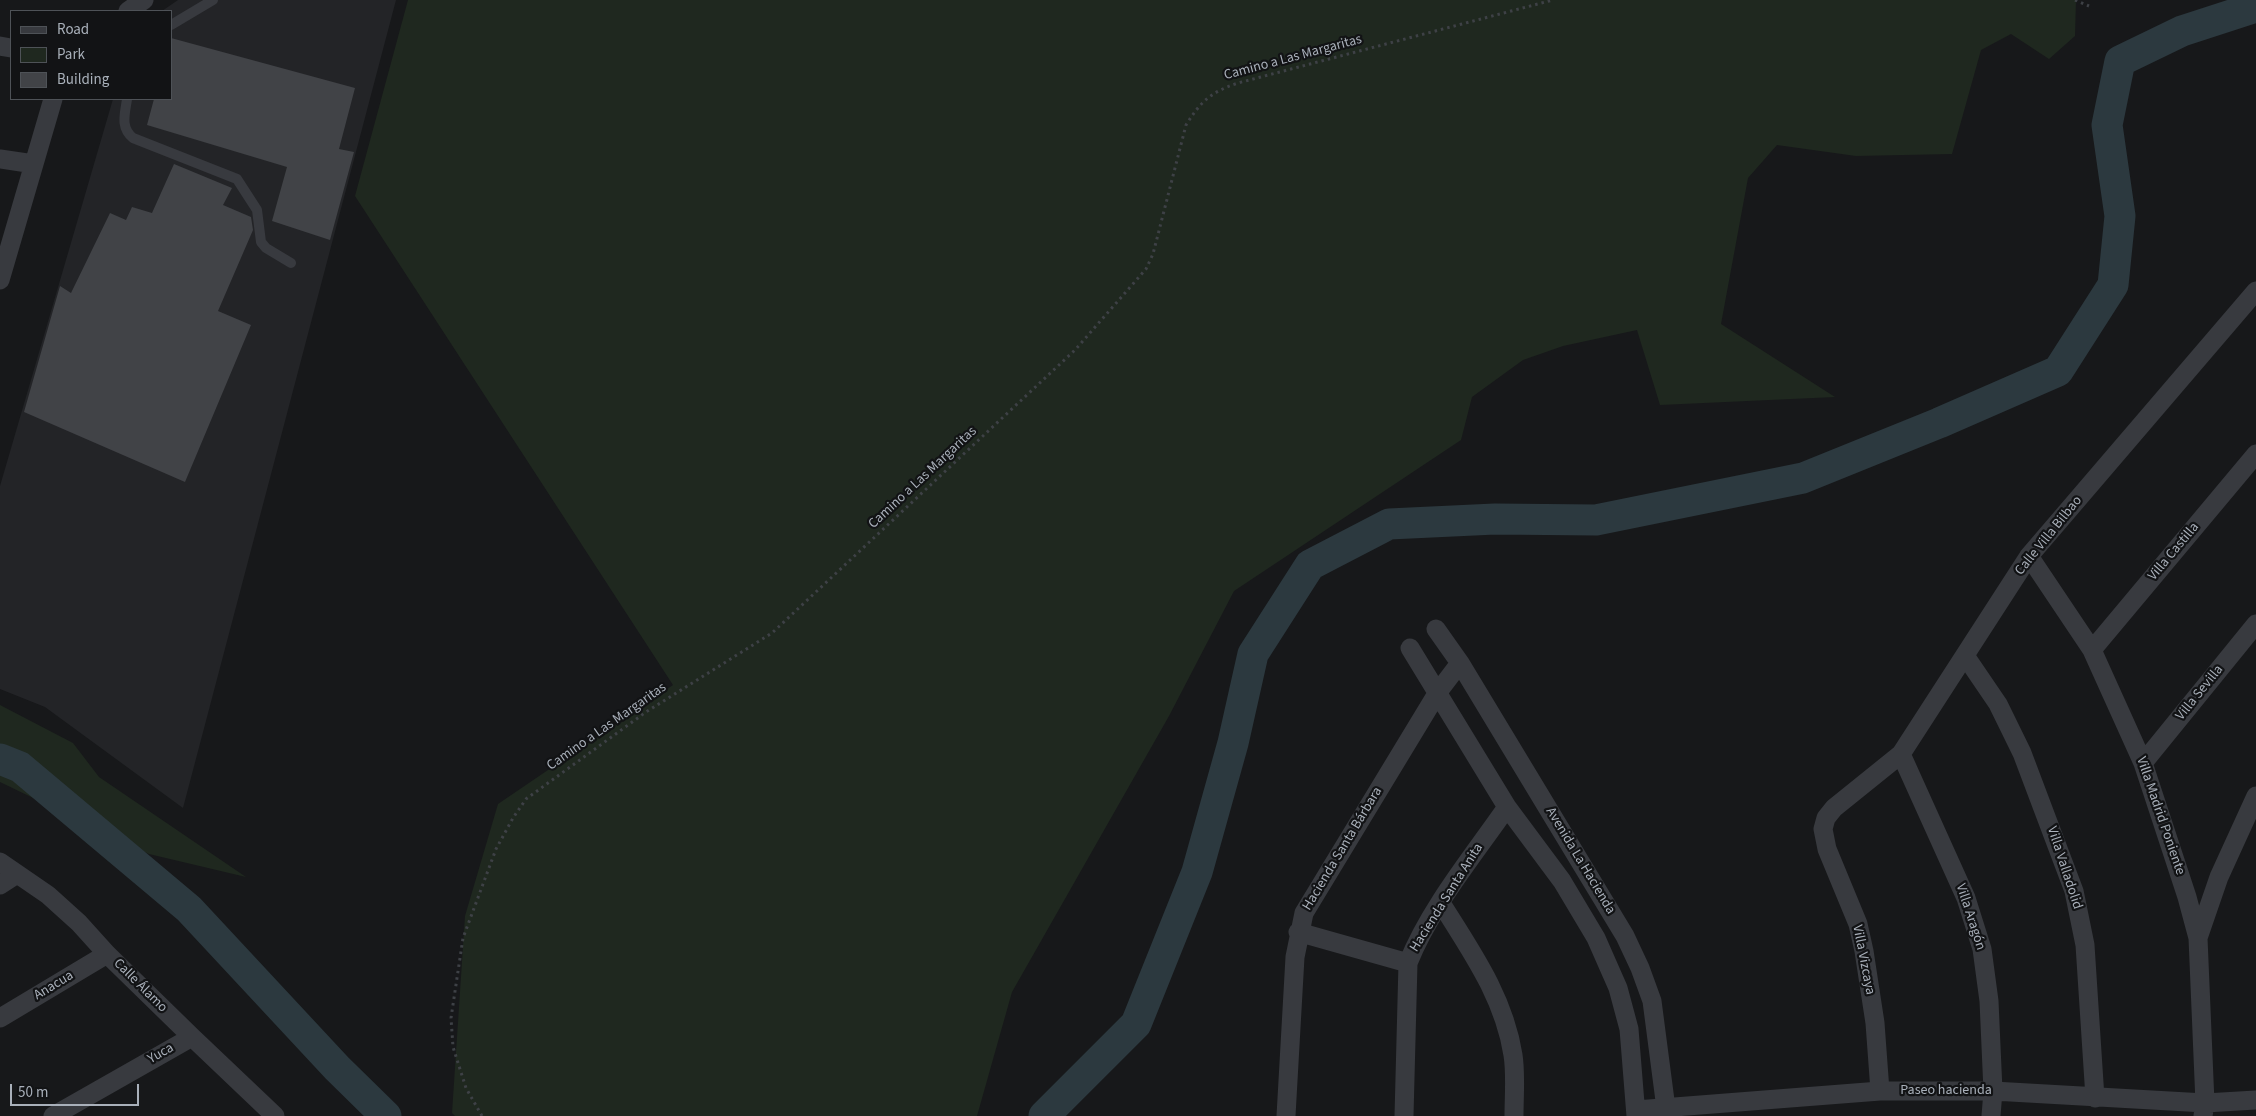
<!DOCTYPE html>
<meta charset="utf-8">
<style>
body{margin:0}
#map{position:relative;width:2256px;height:1116px;overflow:hidden;background:#17181a;font-family:"Source Sans 3",sans-serif}
canvas{display:block}
.legend{position:absolute;left:10px;top:10px;width:162px;height:90px;box-sizing:border-box;background:#121315;border:1px solid #4e5257;margin:0;padding:6px 9px;list-style:none;font-size:15px;color:#a9b0ba}
.legend li{display:flex;align-items:center;gap:10px;height:25px}
.legend b{width:25px;border:1px solid #4e5257}
.scale{position:absolute;left:10px;top:1084px;width:129px;height:22px;box-sizing:border-box;border:2px solid #a9b0ba;border-top:0;padding-left:6px;font-size:15px;line-height:18px;white-space:nowrap;color:#a9b0ba;-webkit-text-stroke:4px #121315;paint-order:stroke}
</style>
<div id="map">
<canvas width="2256" height="1116"></canvas>
<ul class="legend">
<li><b style="height:6px;background:#383a3f"></b>Road</li>
<li><b style="height:14px;background:#1f281f"></b>Park</li>
<li><b style="height:14px;background:#414347"></b>Building</li>
</ul>
<div class="scale">50 m</div>
</div>
<script>
const ctx = document.querySelector('canvas').getContext('2d');
ctx.lineJoin = 'round';
function fillPath(path, color) {
  ctx.fillStyle = color;
  ctx.fill(path, 'evenodd');
}
function stroke(path, color, width, dash) {
  ctx.strokeStyle = color;
  ctx.lineWidth = width;
  ctx.lineCap = dash ? 'butt' : 'round';
  ctx.setLineDash(dash || []);
  ctx.stroke(path);
}
function drawText(font, color, halo, rows, align = 'center') {
  ctx.font = font + ' "Source Sans 3",sans-serif';
  ctx.lineWidth = 4.5;
  ctx.setLineDash([]);
  ctx.textBaseline = 'middle';
  ctx.strokeStyle = halo;
  ctx.fillStyle = color;
  for (const [text, x, y, turn = 0] of rows) {
    ctx.save();
    ctx.translate(x, y);
    ctx.rotate((+turn || 0) * Math.PI / 180);
    ctx.textAlign = isNaN(turn) ? turn : align;
    if (halo) ctx.strokeText(text, 0, 0);
    ctx.fillText(text, 0, 0);
    ctx.restore();
  }
}
const built = new Path2D(`
 M178 0H396L183 808 45 707 0 689V486L113 99H171V11H162Z`);
const green = new Path2D(`
 M408 0H2076L2075 36 2049 59 2011 34 1981 50 1952 154 1856 156 1777 145 1748 178 1721 324 1835 397 1660 405 1637 330 1563 346 1523 360 1472 397 1461 440 1234 591 1169 716 1012 992 977 1116H455L452 1113 465 916 498 804 673 685 355 196Z
 M0 705 73 743 99 777 246 877 149 854 0 782Z`);
const river = new Path2D(`
 M0 759 20 767 189 909 337 1068 386 1116
 M1044 1116 1136 1024 1197 872 1233 743 1253 654 1310 565 1389 524 1495 519 1596 520 1803 478 1939 423 2058 371 2113 285 2120 216 2107 125 2120 61 2182 31 2256 7`);
const building = new Path2D(`
 M171 38 355 88 339 149 354 152 330 240 272 221 287 167 147 125 154 99H171Z
 M174 164 232 188 223 205 251 217 253 230 218 311 251 325 185 482 24 412 60 286 71 293 110 213 126 220 132 207 152 213Z`);
const path = new Path2D(`
 M2075 0 2089 6
 M482 1116 466 1088 453 1047 451 1018 463 938 496 849 513 818 526 799 646 712 772 633 1075 350 1146 269 1153 254 1186 125C1201 101 1211 92 1238 83L1553 0`);
const lane = new Path2D(`
 M171 25 213 0
 M127 99C125 114 120 127 133 138L237 179 257 210 261 242 266 248 291 263`);
const street = new Path2D(`
 M128 11 144 0
 M0 46 11 48
 M0 159 34 164
 M0 280 53 99
 M2029 556 2092 650 2143 763 2187 897 2198 938 2205 1103 2203 1116
 M1436 629 1460 663 1625 936 1640 968 1652 1001 1667 1116
 M1410 648 1507 807 1562 881 1596 938 1618 988 1629 1029 1636 1116
 M2092 650 2256 454
 M1966 657 1998 704 2022 753 2074 891 2085 945 2095 1098
 M1901 754 1966 898 1982 949 1989 1001 1993 1091 1991 1116
 M2143 763 2256 624
 M0 862 48 895 79 923 107 954 192 1037 275 1116
 M0 885 17 874
 M1441 903C1471 951 1504 997 1513 1055 1516 1074 1514 1096 1514 1116
 M1298 932 1408 963
 M2198 938 2219 877 2256 796
 M0 1018 107 954
 M1880 1091 1875 1023 1864 951 1858 924 1827 849 1823 829 1826 818 1834 808 1901 754 2029 556 2256 291
 M1636 1110 1880 1091H1993L2205 1103 2256 1100
 M53 1116 192 1037
 M1286 1116 1295 957 1304 913 1438 692 1460 663
 M1404 1116 1408 963C1430 908 1473 856 1507 807`);
const streetNames = [
 ["Camino a Las Margaritas",1293,58,-15],
 ["Camino a Las Margaritas",923,478,-43],
 ["Calle Villa Bilbao",2049,536,-51],
 ["Villa Castilla",2174,552,-50],
 ["Villa Sevilla",2200,693,-51],
 ["Camino a Las Margaritas",607,727,-35],
 ["Villa Madrid Poniente",2160,816,71],
 ["Hacienda Santa Bárbara",1343,849,-59],
 ["Avenida La Hacienda",1580,861,59],
 ["Villa Valladolid",2064,868,72],
 ["Hacienda Santa Anita",1447,898,-58],
 ["Villa Aragón",1970,917,72],
 ["Villa Vizcaya",1863,960,79],
 ["Anacua",54,986,-31],
 ["Calle Álamo",140,986,45],
 ["Yuca",161,1054,-30],
 ["Paseo hacienda",1946,1091]
];
fillPath(built, '#232427');
fillPath(green, '#1f281f');
stroke(river, '#2c393f', 31);
fillPath(building, '#414347');
stroke(path, '#3e4146', 3, [2.5, 4]);
stroke(lane, '#383a3f', 10);
stroke(street, '#383a3f', 19);
drawText('14px', '#a9b0ba', '#121315', streetNames);
</script>
